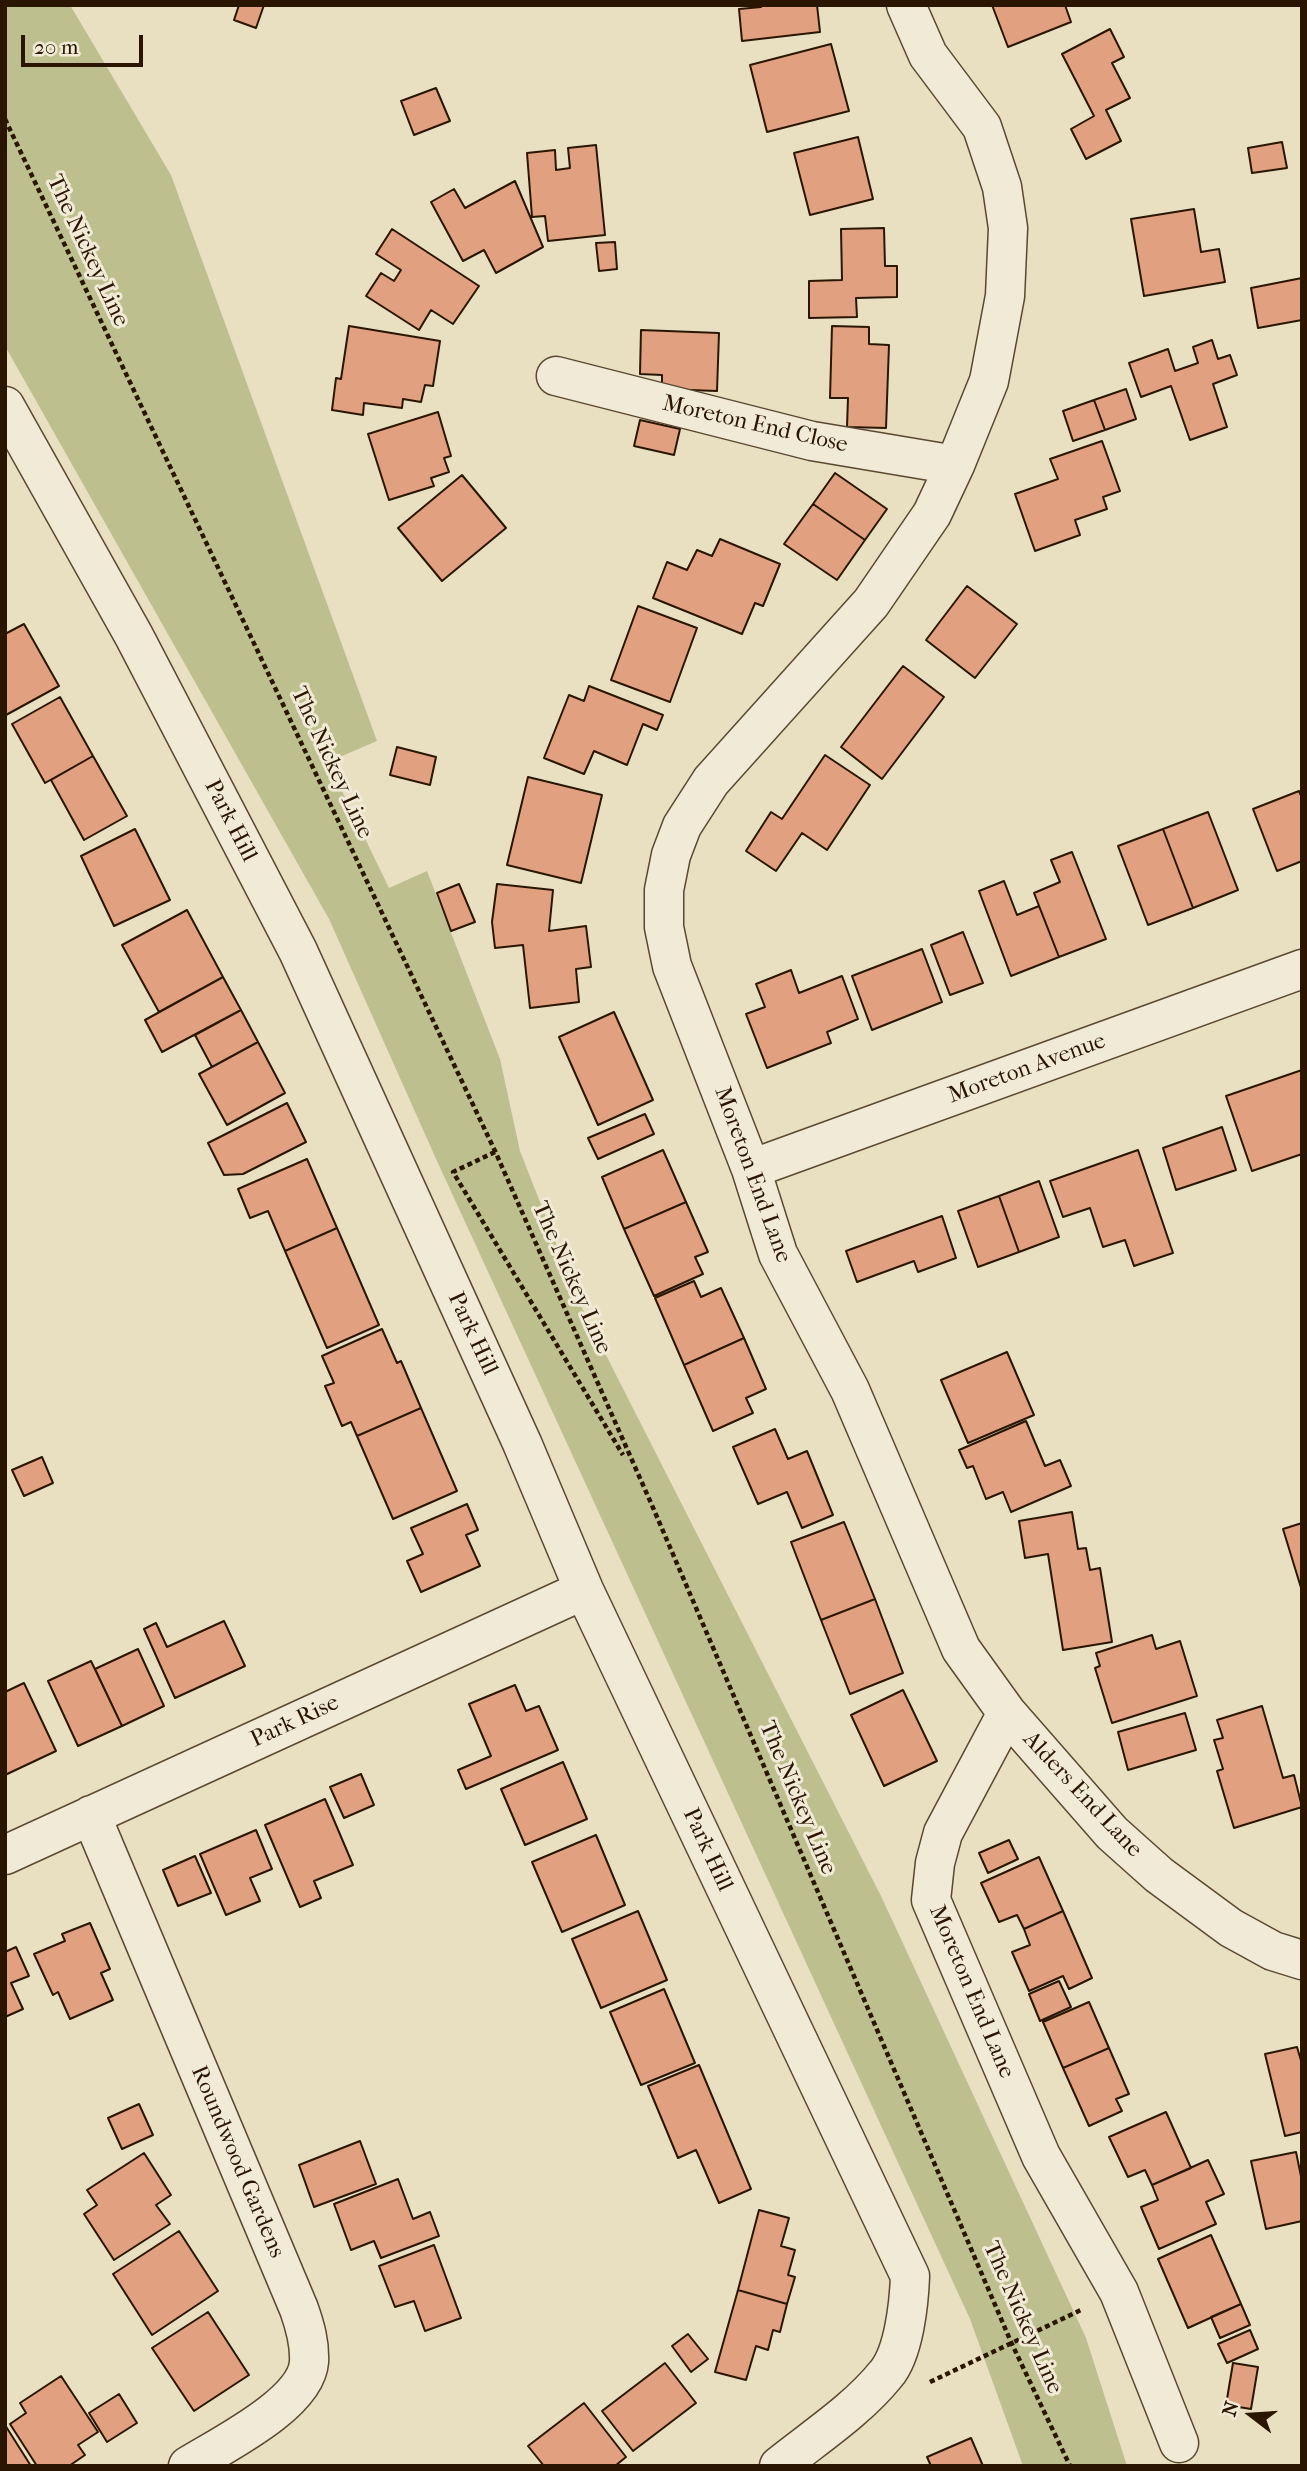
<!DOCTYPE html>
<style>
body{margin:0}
#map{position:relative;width:1307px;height:2471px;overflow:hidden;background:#e9dfc1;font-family:"IM FELL French Canon",serif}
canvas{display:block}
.frame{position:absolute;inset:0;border:7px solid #2a1600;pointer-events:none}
.north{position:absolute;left:1216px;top:2380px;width:70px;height:70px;-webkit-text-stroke:5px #f1ead7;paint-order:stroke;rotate:287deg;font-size:19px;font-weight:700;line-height:28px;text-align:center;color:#2a1600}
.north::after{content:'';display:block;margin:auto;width:24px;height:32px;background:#2a1600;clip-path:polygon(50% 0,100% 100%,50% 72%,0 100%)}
.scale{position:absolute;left:21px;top:35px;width:122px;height:32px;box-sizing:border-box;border:4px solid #2a1600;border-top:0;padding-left:9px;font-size:21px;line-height:24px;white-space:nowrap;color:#2a1600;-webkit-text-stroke:5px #f1ead7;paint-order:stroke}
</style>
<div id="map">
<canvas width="1307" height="2471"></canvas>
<div class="frame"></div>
<div class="north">N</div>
<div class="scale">20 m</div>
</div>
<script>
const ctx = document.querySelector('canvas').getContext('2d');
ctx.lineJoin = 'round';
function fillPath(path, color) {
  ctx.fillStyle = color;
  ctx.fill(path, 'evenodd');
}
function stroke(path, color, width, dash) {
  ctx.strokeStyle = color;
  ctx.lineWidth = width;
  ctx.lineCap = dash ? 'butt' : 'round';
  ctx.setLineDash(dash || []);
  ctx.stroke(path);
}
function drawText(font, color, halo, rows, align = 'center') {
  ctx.font = font + ' "IM FELL French Canon",serif';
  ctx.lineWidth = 6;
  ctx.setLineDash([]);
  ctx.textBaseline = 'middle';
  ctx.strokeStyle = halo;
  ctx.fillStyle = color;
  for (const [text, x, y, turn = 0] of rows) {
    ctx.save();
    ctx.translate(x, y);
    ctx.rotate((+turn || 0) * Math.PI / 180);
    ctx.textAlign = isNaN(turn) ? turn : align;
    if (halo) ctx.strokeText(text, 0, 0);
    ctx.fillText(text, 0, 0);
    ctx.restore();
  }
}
const green = new Path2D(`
 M5 5H70L171 175 377 741 328 762 389 888 427 871 500 1059 520 1151 580 1304 881 1896 1086 2338 1127 2466H1023L970 2319 437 1161 329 919 5 346Z`);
const building = new Path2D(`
 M239 5H264L256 28 234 20Z
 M760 5H817L820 32 742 41 739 9 761 7Z
 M992 5H1065L1071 22 1008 47Z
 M1110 29 1124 57 1112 63 1130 98 1106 110 1121 141 1086 159 1071 129 1094 116 1062 54Z
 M831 44 849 111 767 132 750 65Z
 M436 88 450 121 414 135 401 101Z
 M858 137 873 199 810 215 794 153Z
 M1282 142 1287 168 1252 173 1248 148Z
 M596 145 605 235 548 241 545 216 532 217 527 153 555 150 556 170 570 168 568 148Z
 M515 181 543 247 496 273 484 250 463 261 431 202 454 189 465 208Z
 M1194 209 1201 252 1219 249 1225 282 1144 296 1131 219Z
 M884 228 885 266H897V297L856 298 857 317 809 318V281L842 280 841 229Z
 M392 229 479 286 453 324 431 310 419 330 366 296 381 273 394 281 401 270 376 254Z
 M615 242 617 269 599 271 596 243Z
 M1302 278V320L1258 328 1251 288Z
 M349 326 440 341 433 386 425 385 421 402 403 399 402 408 364 403 363 415 332 410 336 378 341 379Z
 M832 326 869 327V344L889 345 886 428 847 427 848 398H830Z
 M641 330 719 333 717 391 662 389V375L640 374Z
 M1212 340 1218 359 1230 355 1237 375 1213 384 1227 427 1190 440 1171 386 1141 397 1129 363 1168 349 1175 371 1198 363 1193 347Z
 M1126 389 1136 419 1105 430 1094 400Z
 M1094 400 1105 430 1073 441 1063 411Z
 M438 412 451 456 444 458 449 472 431 478 434 486 389 500 368 434Z
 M640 420 680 429 674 455 634 446Z
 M1102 441 1120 491 1103 497 1107 509 1075 520 1080 535 1035 551 1015 494 1058 479 1050 459Z
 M835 473 887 509 865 540 813 504Z
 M462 475 506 528 442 581 398 528Z
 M813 504 865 540 837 580 784 544Z
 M720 539 780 564 763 606 755 603 742 634 653 598 667 562 687 570 697 550 712 556Z
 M967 586 1017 624 975 678 926 640Z
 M638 606 697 628 670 702 611 680Z
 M24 624 59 686 6 715 5 634Z
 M903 666 944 697 882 779 841 747Z
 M589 686 663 715 657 730 643 724 627 765 594 751 584 774 544 758 569 695 584 701Z
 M60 697 93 756 45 783 12 724Z
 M397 747 436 757 430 785 390 775Z
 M825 755 870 785 827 850 802 833 776 871 746 851 771 812 782 819Z
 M93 756 127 816 84 840 51 780Z
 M528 777 602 795 581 883 507 865Z
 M1299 791 1302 798V861L1277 871 1253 809Z
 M1208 812 1238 890 1193 908 1163 829Z
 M135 829 170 900 114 926 81 856Z
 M1163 829 1193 908 1148 925 1118 846Z
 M1072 852 1106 939 1059 957 1034 893 1060 882 1051 860Z
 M1004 881 1017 915 1039 906 1059 957 1011 976 979 891Z
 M459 884 475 922 451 931 437 893Z
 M497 884 553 890 549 931 586 926 591 967 576 969 579 1002 530 1008 523 945 495 948 492 922Z
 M187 910 223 977 159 1012 122 945Z
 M963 932 983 983 950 995 931 945Z
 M922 949 942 1002 872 1030 852 976Z
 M791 970 799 993 842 976 858 1019 827 1032 831 1043 767 1068 746 1014 765 1007 756 984Z
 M223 977 241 1010 162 1052 145 1020Z
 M241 1010 258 1042 212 1067 195 1035Z
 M614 1012 653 1100 598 1125 559 1037Z
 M258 1042 285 1093 227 1125 199 1074Z
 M1302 1070V1154L1252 1171 1226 1096Z
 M287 1103 306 1142 243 1174 224 1175 208 1143Z
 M645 1114 654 1134 598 1159 588 1138Z
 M1222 1127 1236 1170 1176 1190 1163 1148Z
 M663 1150 686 1202 624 1229 602 1177Z
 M1138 1150 1173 1253 1134 1266 1125 1240 1103 1247 1090 1208 1063 1217 1050 1181Z
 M307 1159 337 1228 285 1251 268 1211 250 1218 238 1189Z
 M1039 1181 1059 1237 1019 1252 999 1196Z
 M999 1196 1019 1252 978 1267 958 1211Z
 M686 1202 708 1252 695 1257 703 1274 654 1296 624 1229Z
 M942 1216 956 1258 918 1272 914 1261 857 1282 846 1251Z
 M337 1228 379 1325 327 1348 285 1251Z
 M694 1281 701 1297 721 1288 744 1338 684 1365 655 1298Z
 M382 1329 397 1363 401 1361 421 1408 357 1436 351 1422 342 1426 325 1386 334 1383 322 1356Z
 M744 1338 766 1389 746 1398 753 1413 713 1431 684 1365Z
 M1007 1352 1034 1415 968 1443 941 1380Z
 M421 1408 457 1491 393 1519 357 1436Z
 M1026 1421 1045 1466 1060 1460 1071 1486 1011 1512 1003 1492 986 1499 973 1466 967 1468 959 1450Z
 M775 1429 788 1459 807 1451 833 1515 802 1528 787 1492 758 1504 733 1447Z
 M42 1457 53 1483 24 1496 12 1470Z
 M467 1504 478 1530 466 1535 480 1566 421 1592 407 1561 423 1554 411 1528Z
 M1072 1512 1078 1549 1086 1548 1090 1570 1100 1568 1112 1642 1063 1650 1048 1554 1025 1558 1019 1521Z
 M844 1522 875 1599 821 1620 791 1542Z
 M1302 1523V1591L1283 1529Z
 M875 1599 903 1673 850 1694 821 1620Z
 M224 1621 245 1666 175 1698 144 1629 156 1623 167 1647Z
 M1152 1635 1156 1649 1180 1641 1197 1696 1112 1723 1095 1668 1100 1666 1096 1653Z
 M138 1649 164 1706 122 1726 95 1669Z
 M91 1661 122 1726 78 1746 48 1681Z
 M24 1683 56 1751 5 1775V1692Z
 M515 1685 526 1711 539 1706 558 1750 466 1789 458 1770 491 1756 469 1704Z
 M903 1690 937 1761 884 1786 851 1715Z
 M1262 1706 1283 1778 1294 1775 1302 1807 1234 1828 1217 1771 1223 1769 1214 1740 1223 1738 1217 1720Z
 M1185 1713 1196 1750 1128 1770 1118 1732Z
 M563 1762 587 1819 525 1845 501 1789Z
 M361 1774 374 1805 344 1818 330 1787Z
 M325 1799 353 1865 314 1881 321 1898 300 1907 265 1825Z
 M256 1830 272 1869 250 1878 260 1901 226 1915 200 1854Z
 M596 1835 625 1905 562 1932 532 1862Z
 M1009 1840 1018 1859 988 1873 979 1853Z
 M195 1856 211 1893 178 1906 163 1870Z
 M1039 1857 1063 1911 1024 1929 1017 1915 999 1922 981 1883Z
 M638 1911 667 1980 601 2008 572 1939Z
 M1063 1911 1092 1978 1069 1989 1063 1976 1029 1991 1012 1952 1030 1945 1024 1929Z
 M90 1923 110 1969 101 1973 113 2000 70 2019 58 1992 53 1995 34 1954 65 1941 62 1934Z
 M16 1947 29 1976 11 1983 23 2009 5 2017V1952Z
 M1059 1981 1071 2007 1040 2021 1029 1994Z
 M664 1989 695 2063 641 2085 610 2012Z
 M1089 2002 1109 2048 1063 2068 1043 2022Z
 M1297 2047 1302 2064V2132L1285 2136 1265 2054Z
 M1109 2048 1129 2094 1116 2099 1122 2111 1089 2126 1063 2068Z
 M699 2065 751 2189 719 2203 696 2150 678 2158 648 2086Z
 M139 2104 153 2135 122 2149 108 2118Z
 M1166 2112 1191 2168 1152 2185 1145 2170 1128 2177 1109 2137Z
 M360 2141 376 2184 314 2207 299 2165Z
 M1296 2152 1302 2181V2221L1266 2229 1251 2161Z
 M144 2153 171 2195 156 2205 170 2224 114 2260 84 2214 97 2205 87 2190Z
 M1208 2160 1224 2194 1206 2202 1216 2224 1159 2249 1141 2207 1158 2200 1152 2185Z
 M398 2179 413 2219 430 2212 439 2236 381 2258 374 2241 351 2250 334 2204Z
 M759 2210 789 2218 781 2246 795 2250 788 2275 795 2277 787 2304 738 2290Z
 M179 2231 218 2291 152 2335 113 2274Z
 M1211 2235 1241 2304 1188 2328 1158 2259Z
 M434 2245 461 2318 425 2331 414 2301 395 2307 379 2266Z
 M738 2290 787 2304 780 2332 773 2330 768 2350 756 2346 746 2380 715 2372Z
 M1241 2304 1250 2325 1220 2338 1211 2317Z
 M208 2312 249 2375 194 2411 152 2348Z
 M1250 2330 1258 2349 1227 2363 1218 2344Z
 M688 2334 708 2359 691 2372 672 2346Z
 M665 2363 696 2403 633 2451 602 2411Z
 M1233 2363 1258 2367 1251 2409 1226 2405Z
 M61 2376 98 2432 78 2445 85 2455 69 2466H37L10 2424 26 2413 20 2403Z
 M119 2394 137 2423 107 2442 89 2413Z
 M584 2403 626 2457 615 2466H544L528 2446Z
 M5 2425 31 2466H5Z
 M971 2438 983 2466H931L927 2457Z`);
const path = new Path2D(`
 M5 119 495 1151 651 1503 1011 2342 1070 2466
 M495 1152 453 1172 623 1455
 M930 2382 1083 2309`);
const minor = new Path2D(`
 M906 5 928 55 982 127 1002 187 1008 228 1005 296 989 381 955 465 932 514 871 603 711 781 682 826 671 855 664 890V927L672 966 751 1169 778 1254 850 1390 961 1649 1007 1713 1112 1833 1159 1875 1231 1928 1273 1951 1302 1960
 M556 376 812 441 955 465
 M5 406 134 636 298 951 522 1443 584 1590 910 2276C909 2303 904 2353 886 2374 857 2410 815 2437 779 2466
 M751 1169 1302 969
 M1007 1713 943 1833 935 1863 931 1900 1041 2156 1119 2292 1179 2443
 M91 1815 299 2309C305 2326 310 2343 309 2362 306 2404 222 2445 188 2466
 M5 1855 584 1590`);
const streetNames = [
 ["The Nickey Line",87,251,65],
 ["Moreton End Close",755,425,13],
 ["The Nickey Line",331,763,65],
 ["Park Hill",230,821,63],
 ["Moreton Avenue",1027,1069,-20],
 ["Moreton End Lane",752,1175,70],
 ["The Nickey Line",571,1278,66],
 ["Park Hill",472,1334,65],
 ["Park Rise",295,1722,-25],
 ["Alders End Lane",1082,1795,47],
 ["The Nickey Line",797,1798,67],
 ["Park Hill",707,1850,65],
 ["Moreton End Lane",971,1992,67],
 ["Roundwood Gardens",237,2162,67],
 ["The Nickey Line",1022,2318,66]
];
fillPath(green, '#bdc08e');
fillPath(building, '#e1a180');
stroke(building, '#2a1600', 2);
stroke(minor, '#5a4830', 41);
stroke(path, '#2a1600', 4.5, [5, 3.5]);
stroke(minor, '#f1ead7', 38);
drawText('23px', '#2a1600', '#f1ead7', streetNames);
</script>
